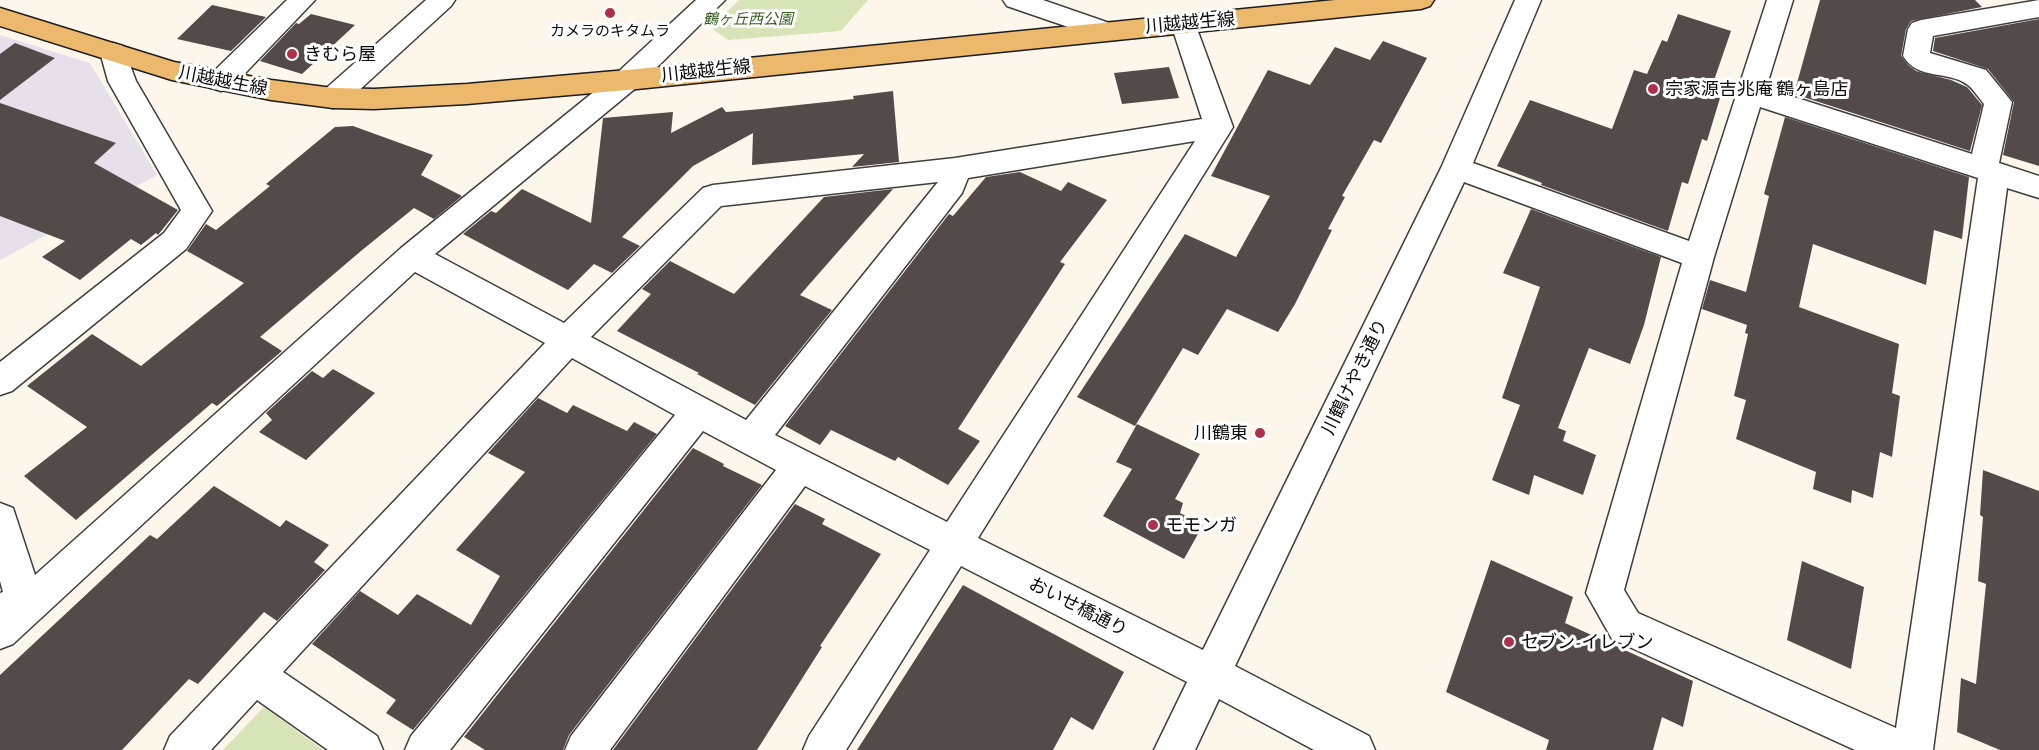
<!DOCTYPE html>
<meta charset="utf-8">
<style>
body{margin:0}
canvas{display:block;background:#fdf7eb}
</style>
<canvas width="2039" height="750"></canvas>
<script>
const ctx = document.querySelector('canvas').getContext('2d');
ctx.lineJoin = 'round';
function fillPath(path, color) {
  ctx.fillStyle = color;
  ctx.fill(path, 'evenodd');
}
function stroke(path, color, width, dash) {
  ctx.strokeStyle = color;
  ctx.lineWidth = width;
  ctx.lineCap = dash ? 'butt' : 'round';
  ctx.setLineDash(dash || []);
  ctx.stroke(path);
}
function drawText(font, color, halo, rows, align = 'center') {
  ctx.font = font + ' "Crimson Pro","Noto Sans JP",serif';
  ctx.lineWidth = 6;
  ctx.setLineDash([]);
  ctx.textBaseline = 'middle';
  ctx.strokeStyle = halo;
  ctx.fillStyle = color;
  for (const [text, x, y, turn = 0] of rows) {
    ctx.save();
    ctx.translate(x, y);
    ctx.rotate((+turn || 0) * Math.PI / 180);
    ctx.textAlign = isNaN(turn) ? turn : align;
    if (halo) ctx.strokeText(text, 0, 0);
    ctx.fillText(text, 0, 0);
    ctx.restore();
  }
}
const industrial = new Path2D(`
 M0 35 90 63 157 175 0 260Z`);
const green = new Path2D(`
 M739 0H868L841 31 728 40 711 28Z
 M264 707 323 750H223Z`);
const building = new Path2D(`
 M1820 0H1975L1982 7 1911 21 1906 29 1901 56 1908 65 1916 71 1951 80 1967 87 1982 105 1970 151 1794 94Z
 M212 5 266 17 231 51 177 39Z
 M311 14 355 25 302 74 260 61 296 23 299 24Z
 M1678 14 1731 31 1709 95 1720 98 1707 141 1702 139 1688 184 1682 182 1668 231 1541 185 1542 183 1497 166 1530 100 1612 129 1634 70 1647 74 1662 40 1667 42Z
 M2039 19V166L2003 155 2014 102 1988 69 1933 51 1935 38Z
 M1383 41 1427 58 1381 143 1374 140 1342 196 1345 197 1328 229 1332 230 1295 304 1278 332 1227 309 1198 355 1183 348 1135 426 1077 397 1185 234 1236 257 1270 196 1211 176 1268 70 1310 85 1335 47 1370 60Z
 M15 43 55 58 0 100V54Z
 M1169 67 1179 98 1122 104 1114 73Z
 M893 91 899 162 852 167 864 154 752 165 753 133 693 166 622 237 640 246 612 273 594 264 568 290 463 234 491 211 496 213 522 189 591 223 603 118 673 112 671 133 722 107 726 112 761 109 854 99 853 96Z
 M0 103 116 143 94 163 178 210 158 235 156 233 141 245 131 239 80 280 42 257 65 241 0 216Z
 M1785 117 1969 177 1962 239 1934 230 1926 285 1813 244 1799 307 1899 344 1892 393 1900 396 1892 457 1880 452 1873 498 1852 490 1851 503 1813 489 1816 472 1736 439 1746 400 1734 396 1748 334 1745 333 1747 325 1702 309 1710 280 1746 292 1769 196 1764 194Z
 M353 126 433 155 421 175 462 196 434 219 414 208 361 251 260 337 282 351 217 406 212 403 76 520 24 476 87 427 27 386 92 334 141 366 244 283 187 251 206 224 216 230 270 186 266 184 335 127Z
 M1020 172 1061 191 1068 182 1107 200 1060 262 1065 264 958 429 980 441 948 485 898 457 895 461 831 430 820 445 785 426 949 214 953 216 986 177Z
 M893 189 800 295 832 310 755 405 697 374 699 373 617 331 651 294 642 289 670 261 734 294 824 197Z
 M1531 209 1661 257 1644 325 1630 364 1589 348 1558 428 1566 431 1563 441 1596 455 1583 495 1534 475 1529 495 1492 480 1520 405 1502 398 1540 287 1503 273Z
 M333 369 375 393 306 460 259 432 272 420 266 413 312 371 323 378Z
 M538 398 567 413 573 405 627 431 634 422 657 434 413 730 386 713 396 700 312 644 360 591 398 615 417 594 471 625 500 576 456 550 525 472 488 453Z
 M1137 424 1200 454 1175 499 1183 503 1180 513 1203 525 1184 559 1103 516 1132 469 1116 462Z
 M693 448 724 464 723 466 762 485 569 735 563 750H485L464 737Z
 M1983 470 2039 491V750H2000L1957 732 1961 678 1976 684 1986 584 1978 581 1983 517 1980 515Z
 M214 486 280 527 286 520 329 545 314 562 325 570 277 621 264 612 198 684 189 679 122 750H0V675L150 535 157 539Z
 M795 504 825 519 822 524 881 554 820 646 822 647 757 750H613Z
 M1491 560 1573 597 1565 623 1693 681 1683 727 1662 717 1653 750H1546L1549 740 1446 692Z
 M1802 561 1864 587 1851 669 1787 640Z
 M963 585 1124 672 1093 730 1071 717 1053 750H857Z`);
const minor = new Path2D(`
 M287 0H315L231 88 221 91 211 88 207 81 211 74Z
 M426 0H455L451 6 343 105 333 108 323 105 319 98 323 91Z
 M696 0H725L637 87 435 254 564 323 703 188 713 185 955 158 1202 119 1171 24 1175 18 1184 15 1193 18 1233 127 978 538 1203 650 1441 168 1515 0H1541L1473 163 1689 241 1767 0H1793L1766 88 1972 154 1984 104C1979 98 1974 90 1968 85 1949 70 1918 81 1903 56L1908 29 1912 23 1921 20 2039 0V17L1933 36 1930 53 1986 70 2012 102 1999 163 2039 176V198L2007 188 1933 750H1855L1612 639 1586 593 1682 263 1464 182 1235 666 1369 736 1375 750H1314L1219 699 1195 750H1154L1187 682 961 566 846 750H803L809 736 930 550 805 486 610 750H565L571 736 776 470 703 431 450 750H405L411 736 675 415 572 358 283 672 377 736 383 750H328L257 700 211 750H164L170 736 545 343 415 272 13 644 0 649V593L3 592 0 581V503L13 508 35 575 401 248 617 73ZM1760 107 1978 178 1896 728 1638 613 1624 590 1714 257ZM1195 141 947 522 775 435 962 193 968 178ZM938 182 746 420 591 337 721 206Z
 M1003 0H1043L1115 25 1119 31 1115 37 1106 40 1007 6Z
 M113 43 123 46 136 81 212 211 186 249 12 391 0 395V362L164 233 181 210 108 81 100 52 103 46Z`);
const major = new Path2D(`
 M1335 0H1434L1430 6 1421 9 627 90 467 104 374 109 333 108 271 100 172 80 0 26V8L174 62 271 80 333 88 374 89 467 84 627 70Z`);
const markers = [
 [610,13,6,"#ae314b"],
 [292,54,6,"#ae314b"],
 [1653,89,6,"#ae314b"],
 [1260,433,6,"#ae314b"],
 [1153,525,6,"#ae314b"],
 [1509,642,6,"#ae314b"]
];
const farParknames = [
 ["鶴ヶ丘西公園",748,19]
];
const farPoinames = [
 ["カメラのキタムラ",610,31]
];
const streetNames = [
 ["川越越生線",1190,23,-5],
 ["川越越生線",706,71,-6],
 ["川越越生線",223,81,11],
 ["川鶴けやき通り",1355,377,-64],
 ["おいせ橋通り",1078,607,27]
];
const poiNames = [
 ["きむら屋",304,54],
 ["宗家源吉兆庵 鶴ヶ島店",1665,89],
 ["川鶴東",1248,433,"right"],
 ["モモンガ",1165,525],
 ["セブン-イレブン",1521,642]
];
fillPath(industrial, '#e7e0ea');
fillPath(green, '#d6e4b8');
fillPath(building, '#534b49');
stroke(minor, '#3e3e3e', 3);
stroke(major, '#1c1c1c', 3);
fillPath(minor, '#fff');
fillPath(major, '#ecb86c');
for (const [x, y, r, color] of markers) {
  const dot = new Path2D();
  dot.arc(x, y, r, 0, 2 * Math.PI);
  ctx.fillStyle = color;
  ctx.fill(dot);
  stroke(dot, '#fff', 2);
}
drawText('italic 15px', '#375c22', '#fff', farParknames);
drawText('15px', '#0b0b0b', '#fff', farPoinames);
drawText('18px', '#0b0b0b', '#fff', streetNames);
drawText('18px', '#0b0b0b', '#fff', poiNames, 'left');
</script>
